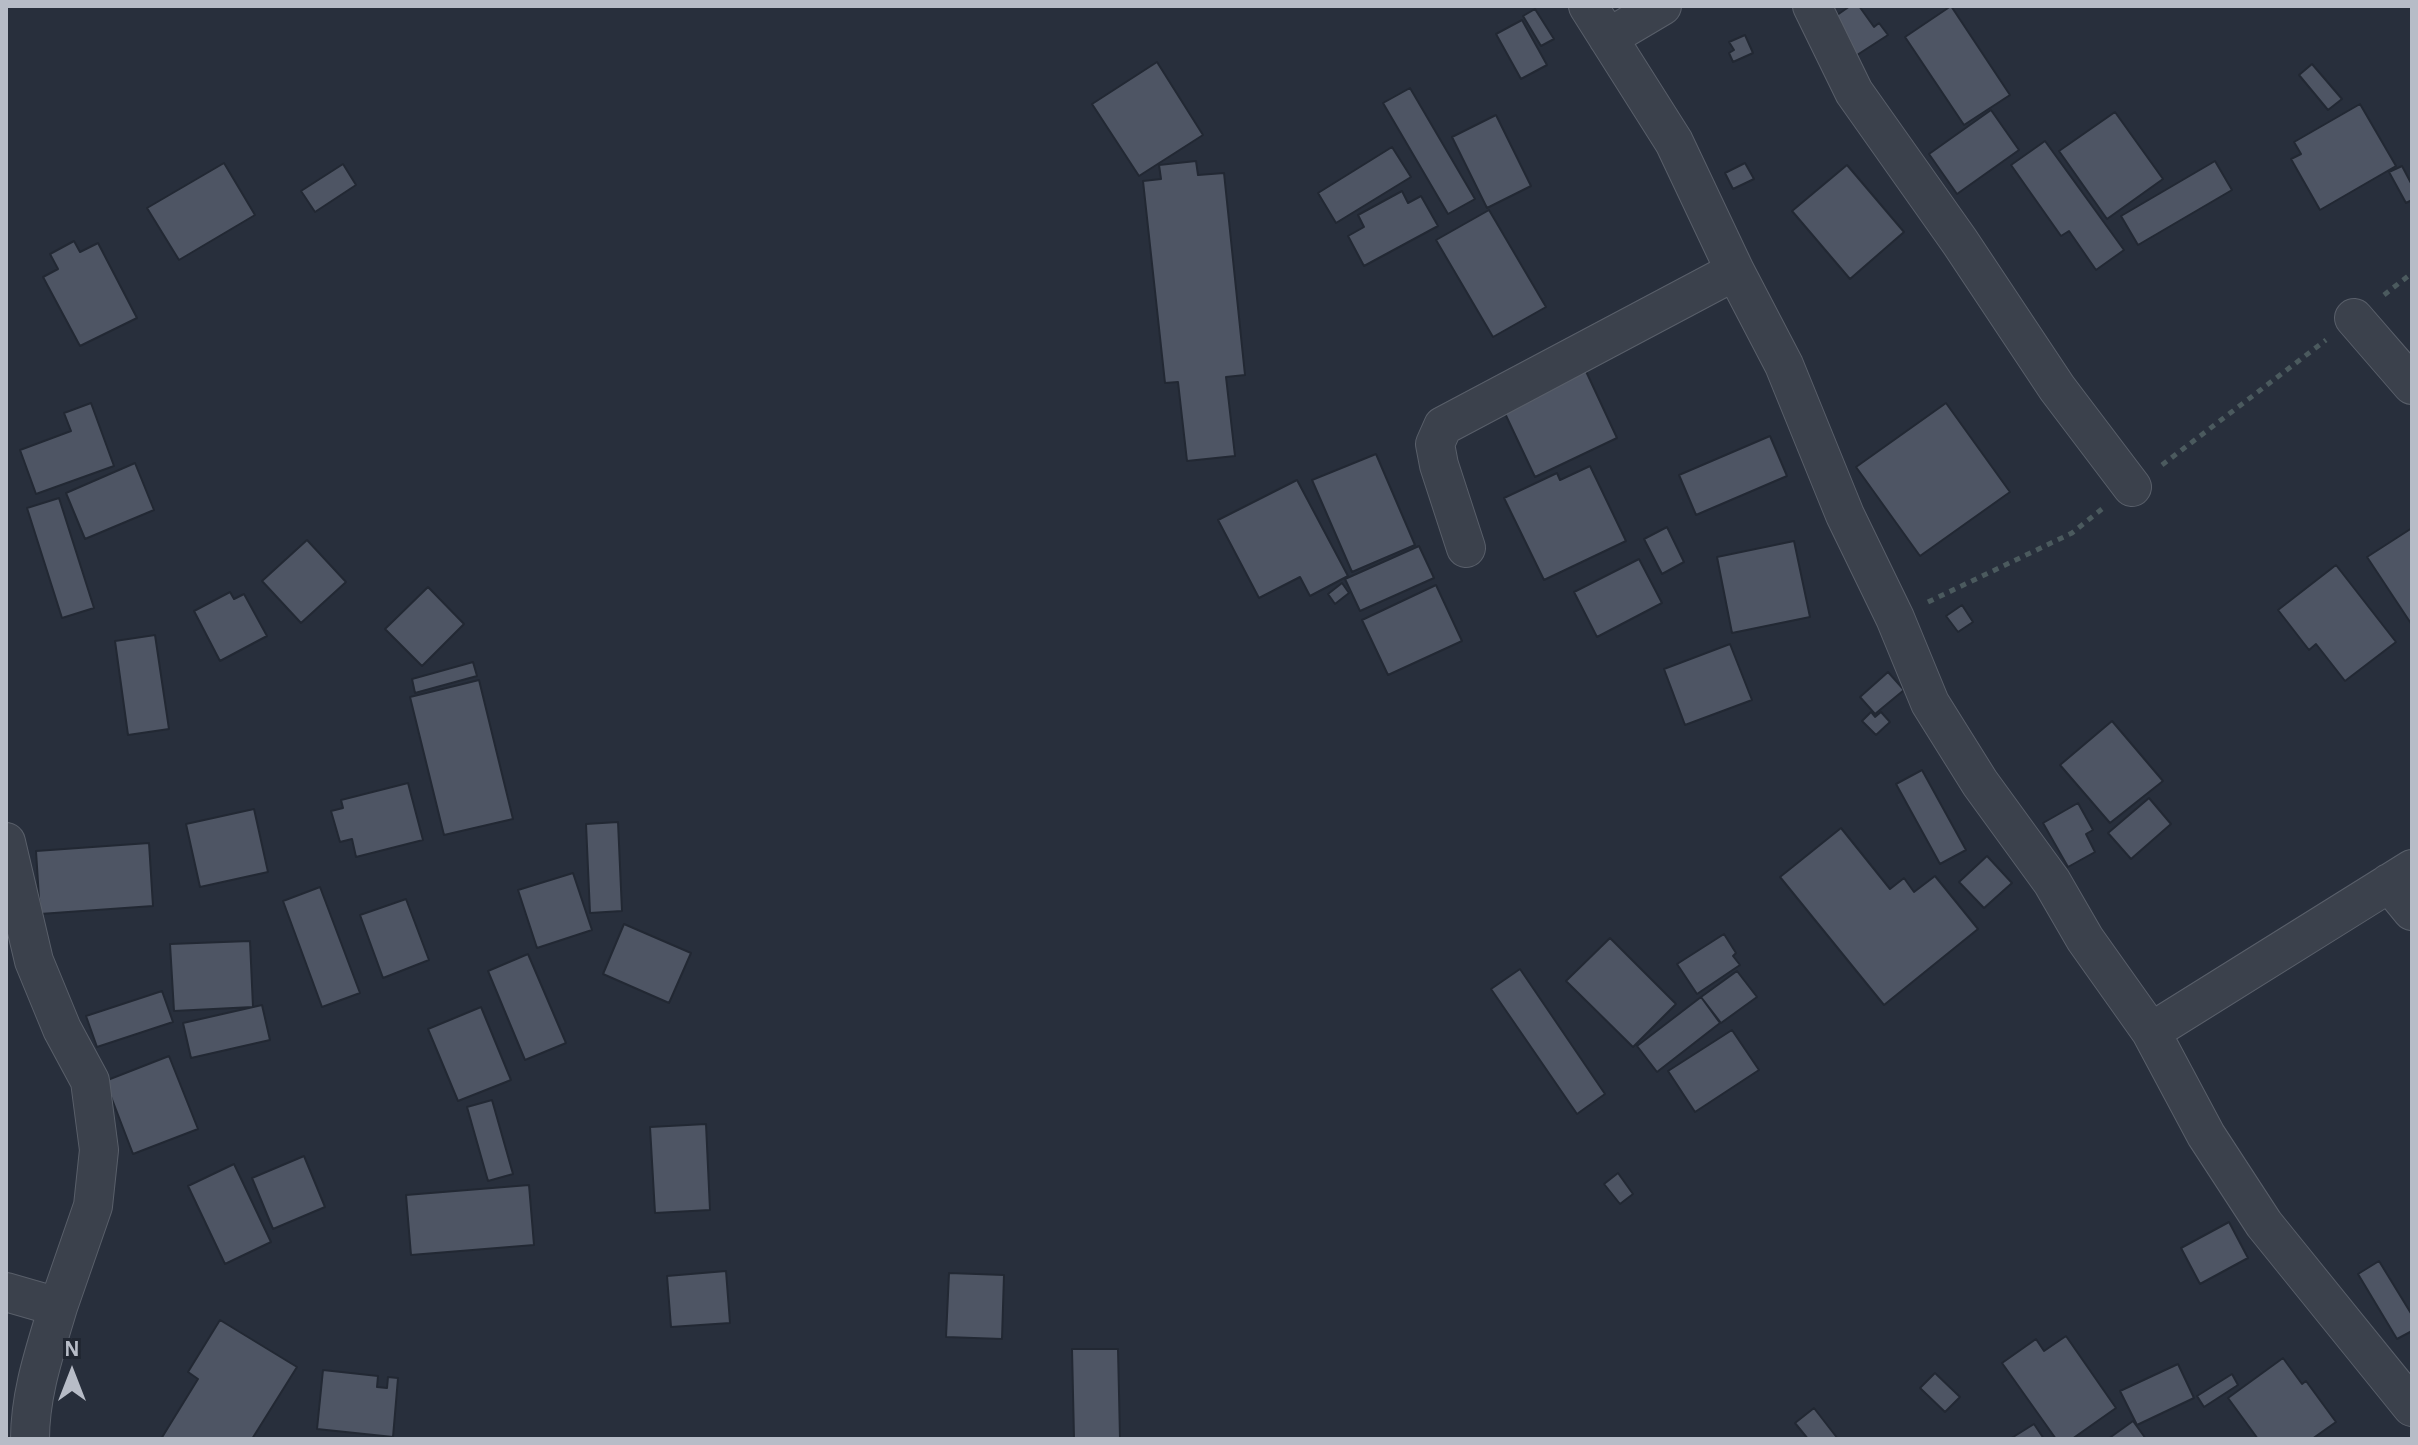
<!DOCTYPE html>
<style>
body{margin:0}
#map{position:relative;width:2418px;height:1445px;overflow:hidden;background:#282f3c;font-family:"Alegreya Sans",sans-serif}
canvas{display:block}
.frame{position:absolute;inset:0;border:8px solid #b7bcc7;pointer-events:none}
.north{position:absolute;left:32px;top:1333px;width:80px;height:80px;-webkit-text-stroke:6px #202631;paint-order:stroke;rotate:0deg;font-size:22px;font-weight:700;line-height:32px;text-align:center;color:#b7bcc7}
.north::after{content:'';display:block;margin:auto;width:28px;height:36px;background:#b7bcc7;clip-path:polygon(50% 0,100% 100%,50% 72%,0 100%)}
</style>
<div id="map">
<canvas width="2418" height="1445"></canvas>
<div class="frame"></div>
<div class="north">N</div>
</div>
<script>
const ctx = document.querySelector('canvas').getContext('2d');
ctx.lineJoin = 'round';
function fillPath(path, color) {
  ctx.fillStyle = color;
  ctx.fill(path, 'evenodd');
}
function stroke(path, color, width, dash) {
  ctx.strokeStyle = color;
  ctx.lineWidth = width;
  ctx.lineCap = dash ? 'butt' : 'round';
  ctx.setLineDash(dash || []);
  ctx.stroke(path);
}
const building = new Path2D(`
 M1850 6H1859L1874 27 1879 23 1888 35 1854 57 1830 20Z
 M1951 6 2010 95 1964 125 1905 37Z
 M1535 9 1554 39 1541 46 1523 16Z
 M1522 20 1547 65 1521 79 1496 34Z
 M1745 35 1753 53 1733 62 1729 53 1734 50 1729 42Z
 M1157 62 1203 135 1139 176 1092 104Z
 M2312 64 2342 99 2328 110 2299 75Z
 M1410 88 1475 199 1448 214 1383 103Z
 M2360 104 2396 166 2320 210 2291 159 2301 154 2294 142Z
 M1991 110 2019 150 1957 194 1929 154Z
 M2115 112 2163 179 2107 219 2059 151Z
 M1496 115 1531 186 1487 208 1452 137Z
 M2045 141 2124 250 2096 270 2069 231 2061 236 2011 165Z
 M1392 147 1411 177 1336 223 1318 193Z
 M1196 161 1198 175 1224 173 1245 375 1226 377 1235 456 1187 461 1178 382 1165 383 1143 181 1161 179 1159 165Z
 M2215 161 2232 190 2138 245 2121 216Z
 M224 163 255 215 179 260 147 208Z
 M1745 163 1754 179 1733 189 1725 173Z
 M343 164 356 185 315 212 301 191Z
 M1847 165 1904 232 1850 279 1792 211Z
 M2402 166 2412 185V200L2406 203 2389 172Z
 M1402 191 1408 203 1421 196 1438 226 1364 266 1348 236 1364 227 1358 215Z
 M1489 210 1546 307 1493 337 1436 240Z
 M74 241 80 252 98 243 137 318 80 346 43 277 58 269 50 254Z
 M1584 367 1617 438 1535 477 1501 405Z
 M91 403 114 466 36 494 20 450 71 431 64 413Z
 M1946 403 2010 492 1920 556 1856 467Z
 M1770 436 1787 476 1696 515 1679 475Z
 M1376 454 1415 545 1352 572 1312 480Z
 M135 463 154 510 85 539 66 493Z
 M1590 466 1626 541 1544 580 1504 498 1557 473 1560 480Z
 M1297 480 1348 576 1310 596 1300 577 1259 598 1218 520Z
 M59 498 94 608 62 618 27 508Z
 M1667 527 1684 562 1662 574 1644 539Z
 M2412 528V625L2367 557Z
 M307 540 346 582 301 623 262 581Z
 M1794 541 1810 617 1732 633 1717 557Z
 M1419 546 1434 578 1360 611 1345 579Z
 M1639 559 1662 603 1597 637 1574 592Z
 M2336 565 2396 642 2345 681 2316 644 2309 650 2278 610Z
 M1342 583 1349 593 1335 604 1328 594Z
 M1436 585 1462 641 1388 675 1362 620Z
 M428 587 464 624 422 666 385 629Z
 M230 592 234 599 244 594 267 636 220 661 194 611Z
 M1962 605 1973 622 1958 632 1946 616Z
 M155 635 169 729 128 735 115 641Z
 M1730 644 1752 700 1685 725 1664 669Z
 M473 662 477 676 415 693 412 679Z
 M1888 672 1904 690 1875 714 1860 697Z
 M479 680 513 819 444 835 410 697Z
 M1871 712 1875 717 1881 712 1890 722 1876 735 1862 721Z
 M2112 721 2163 781 2110 823 2060 765Z
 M1922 770 1966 850 1940 864 1896 784Z
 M408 783 423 840 356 857 352 839 340 842 331 811 343 808 341 800Z
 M2149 798 2171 824 2131 859 2108 833Z
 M2078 803 2093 830 2086 834 2095 852 2068 867 2043 823Z
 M254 809 268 872 200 887 186 824Z
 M618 822 622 911 590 913 586 824Z
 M1841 828 1890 889 1904 878 1914 892 1935 876 1978 929 1884 1005 1780 877Z
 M149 843 153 906 40 914 36 851Z
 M1987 856 2012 883 1984 908 1959 882Z
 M573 873 592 930 537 948 518 890Z
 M320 887 360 993 322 1007 283 901Z
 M406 899 429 960 383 978 360 915Z
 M624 924 691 953 669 1003 603 974Z
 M1724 934 1736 953 1733 956 1740 965 1697 994 1677 964Z
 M1610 938 1676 1004 1633 1047 1566 981Z
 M250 941 253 1007 174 1011 170 944Z
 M528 954 566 1043 525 1060 488 971Z
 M1520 969 1605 1094 1577 1114 1491 989Z
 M1737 971 1757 997 1721 1023 1701 997Z
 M162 991 173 1022 97 1047 86 1016Z
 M1701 997 1720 1023 1657 1072 1637 1046Z
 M262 1005 270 1040 191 1058 183 1023Z
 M481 1007 511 1080 458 1101 428 1029Z
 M1732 1030 1759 1070 1695 1112 1668 1071Z
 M169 1056 198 1129 133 1154 105 1081Z
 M492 1100 513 1174 488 1181 467 1107Z
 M706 1124 710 1210 655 1213 650 1127Z
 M304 1156 325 1207 273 1229 252 1178Z
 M234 1164 271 1242 225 1264 188 1186Z
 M1618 1173 1633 1194 1620 1204 1604 1184Z
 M529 1185 534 1245 411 1255 406 1195Z
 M2229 1222 2248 1258 2200 1284 2181 1248Z
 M2379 1261 2412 1315V1331L2397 1339 2358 1274Z
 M726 1271 730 1323 671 1327 667 1276Z
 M949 1273 1004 1275 1002 1339 946 1337Z
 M220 1320 297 1367 252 1439H161L198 1379 188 1372Z
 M2066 1336 2116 1408 2072 1439H2056L2002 1363 2036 1339 2044 1351Z
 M1072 1349H1118L1120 1438H1074Z
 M2283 1358 2302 1384 2306 1381 2336 1422 2312 1439H2258L2228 1398Z
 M2178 1364 2194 1398 2137 1425 2120 1391Z
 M323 1370 378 1376 377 1387 387 1388 388 1377 398 1378 393 1437 317 1429Z
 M1935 1373 1960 1397 1945 1412 1920 1388Z
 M2232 1374 2238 1385 2204 1407 2197 1396Z
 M1814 1408 1838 1439H1808L1795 1423Z
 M2133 1421 2146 1439H2108Z
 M2034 1424 2044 1439H2010Z`);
const path = new Path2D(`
 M2384 295 2412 273
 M2162 465 2326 340
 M1928 602 2072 533 2102 509`);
const minor = new Path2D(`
 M1588 6 1674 142 1735 271 1784 365 1845 515 1895 618 1930 703 1980 783 2052 882 2085 939 2151 1032 2206 1135 2264 1224 2412 1407
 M1812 6 1854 92 1960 242 2057 388 2132 487
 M1608 38 1662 6
 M2354 318 2412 385
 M1466 548 1439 465 1435 444 1443 426 1735 271
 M6 842 34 961 62 1029 90 1081 99 1150 93 1206 58 1307 6 1292
 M2389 883 2412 911
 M2151 1032 2412 869
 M30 1439C30 1393 45 1351 58 1307`);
fillPath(building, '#4e5564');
stroke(building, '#222833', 2);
stroke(minor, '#595f6a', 40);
stroke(path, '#4b5a5e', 5, [6, 6]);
stroke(minor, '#3b414c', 38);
</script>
